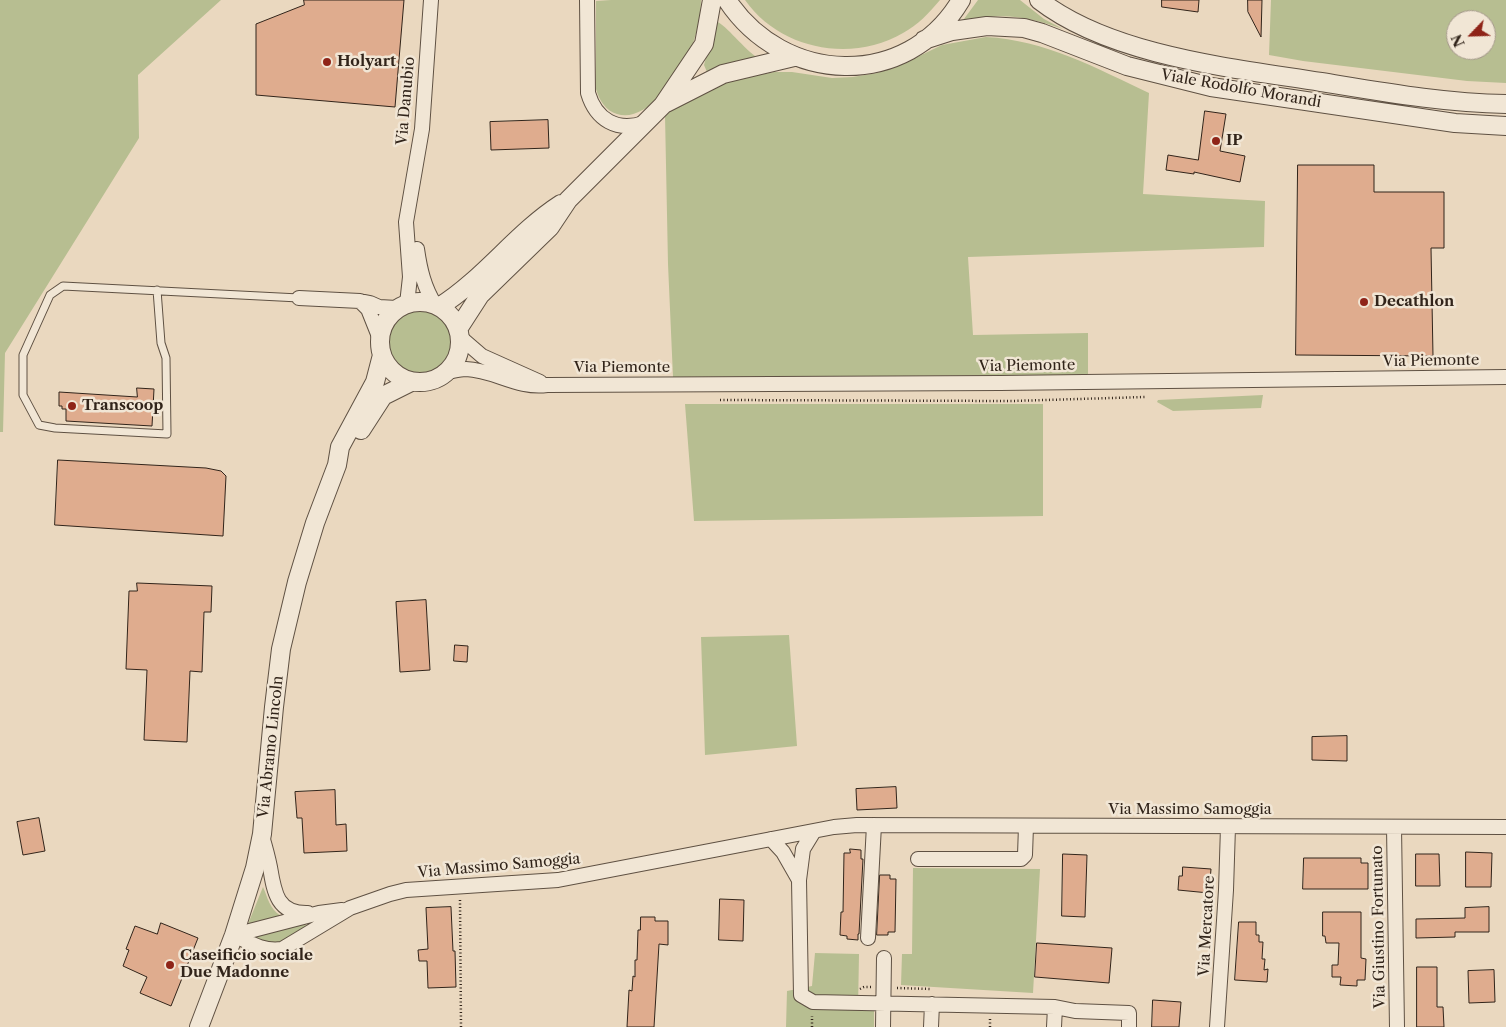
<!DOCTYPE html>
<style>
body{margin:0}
#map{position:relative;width:1506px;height:1027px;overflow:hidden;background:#ead8bf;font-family:"Libre Caslon Text",serif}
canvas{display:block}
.north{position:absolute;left:1446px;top:10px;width:50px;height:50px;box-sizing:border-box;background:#f1e6d5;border:1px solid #a4988a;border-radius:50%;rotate:246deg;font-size:14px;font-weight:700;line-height:20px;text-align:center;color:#31241a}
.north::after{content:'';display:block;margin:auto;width:18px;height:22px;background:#8f2418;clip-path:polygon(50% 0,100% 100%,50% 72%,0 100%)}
</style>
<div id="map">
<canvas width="1506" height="1027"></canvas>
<div class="north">N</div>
</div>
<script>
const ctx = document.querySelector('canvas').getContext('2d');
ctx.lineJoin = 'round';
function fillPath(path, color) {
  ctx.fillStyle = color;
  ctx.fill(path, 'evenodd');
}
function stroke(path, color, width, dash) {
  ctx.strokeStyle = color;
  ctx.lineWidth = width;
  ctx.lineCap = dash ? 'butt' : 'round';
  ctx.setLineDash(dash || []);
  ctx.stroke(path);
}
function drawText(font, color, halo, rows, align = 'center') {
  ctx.font = font + ' "Libre Caslon Text",serif';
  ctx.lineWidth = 5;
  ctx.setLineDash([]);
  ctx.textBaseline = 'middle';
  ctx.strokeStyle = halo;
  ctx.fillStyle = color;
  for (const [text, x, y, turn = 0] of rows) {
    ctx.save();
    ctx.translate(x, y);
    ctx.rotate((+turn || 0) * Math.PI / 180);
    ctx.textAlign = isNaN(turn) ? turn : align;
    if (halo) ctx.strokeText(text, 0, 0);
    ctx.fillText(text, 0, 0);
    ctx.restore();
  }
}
const green = new Path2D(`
 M0 0H221L138 75 139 138 5 353 3 432H0Z
 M611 0H701C701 21 694 44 685 63 674 84 643 123 617 114 606 111 599 100 596 89 595 81 596 71 596 62 596 42 596 21 596 1Z
 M745 0H940C929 13 918 25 903 33 852 63 780 50 745 0Z
 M978 0H1020L1044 19 1063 29C1026 16 1000 11 961 23Z
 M1271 0H1506V83L1467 81 1303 61 1269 55ZM1456 20H1486V50H1456Z
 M716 21C726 25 745 50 758 58L707 72 704 65Z
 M986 37C1045 40 1096 68 1149 93L1143 194 1265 201 1264 247 968 257 973 335 1088 333V375L673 377 668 264 665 115 674 106 729 81 774 72H792L832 78 853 77 877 73 911 60 942 45Z
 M387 342a33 33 0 1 1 66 0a33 33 0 1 1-66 0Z
 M1263 395 1261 408 1173 411 1157 402 1158 400Z
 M685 404H1043V516L694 521Z
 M789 635 797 746 705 755 701 637Z
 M913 868 1040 869 1033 993 901 985 902 954H912Z
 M263 887C268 898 269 908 281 916L248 924Z
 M305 923 306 926C287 940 278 950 255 937V935Z
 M815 953 859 954 858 1010H874V1027H786L787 991 812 986Z`);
const building = new Path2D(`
 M304 0H404L395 107 256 95V24L304 5Z
 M1162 0H1199L1198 12 1162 7Z
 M1248 0H1262L1261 37 1248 12Z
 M1205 111 1226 114 1220 151 1245 156 1240 182 1194 172V174L1166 170 1168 155 1198 160Z
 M548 120 549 148 491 150 490 122Z
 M1298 165H1374V192H1444V248H1431L1433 356 1296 355Z
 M137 388 154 389 152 426 66 421V409H62V406H59V392L137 397Z
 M58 460 206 468 221 471 226 476 223 536 55 525Z
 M137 583 212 586 211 612H204L202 672 190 671 187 742 144 740 147 670 126 669 129 591H137Z
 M426 600 430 670 400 672 396 602Z
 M455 645 468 646 467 662 454 661Z
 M1347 736V761L1312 760V737Z
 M896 787 897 808 857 810 856 789Z
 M335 790 336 825 346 824 347 851 304 853 302 818H297L295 792Z
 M39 818 45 851 23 855 17 822Z
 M850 849 861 850V859H863L859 934H858V940L847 939V936L840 935 841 912H843L844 853H850Z
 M1466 852 1492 853 1491 887H1466Z
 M1063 854 1087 855 1085 917 1062 916Z
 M1416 854H1439L1440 886H1416Z
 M1304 858H1361V863H1368V889H1303Z
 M1183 867 1211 869 1209 893 1178 890 1179 876H1182Z
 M880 875H890V879H896L895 932H888V935H877Z
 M720 899 744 900 743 941 719 940Z
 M451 907 453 951H455L456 987 428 988 427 961H419L418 950 428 949 426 908Z
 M1489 907V932H1455V937L1416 938V919L1465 918V908Z
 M1323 912H1361V958L1366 959 1365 980H1357V986L1340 985 1341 977H1332V965H1338L1339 943H1326L1325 936H1323Z
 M641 917H655V921H668V945L659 944 654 1027H627L629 990 632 991 633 976 635 977V960H637L638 930H640Z
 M1239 922H1256V935H1259V942H1263L1262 959H1265L1264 970 1268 969 1267 982 1235 980Z
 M161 923 198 938 171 1006 140 993 147 977 123 966 129 950 126 949 135 926 157 934Z
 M1037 943 1112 948 1109 983 1035 977Z
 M1417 967H1437V1007H1443L1444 1027H1417Z
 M1494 970 1495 1002 1469 1003 1468 971Z
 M1153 1000 1181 1002 1179 1027H1152Z`);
const path = new Path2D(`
 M720 400 1012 401 1145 397
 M460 900 461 1027
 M897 988 931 989
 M860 989 864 987H871
 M812 1027V1016
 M990 1027V1019`);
const service = new Path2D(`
 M157 290 161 343 166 358 167 434 55 428 39 425 23 395V355L50 295 63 286 299 298`);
const minor = new Path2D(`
 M587 0 588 93C596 120 617 132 644 123
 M417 249C420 270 424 287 435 305
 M299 298 360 301 370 303 379 307 397 308
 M360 301 368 309 380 339
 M407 304 410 277 406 222 422 129 431 0
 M460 337 482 356 540 382
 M447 372C453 371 460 369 466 369 495 370 517 389 547 385L1000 383 1506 377
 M1394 827 1397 1027
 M814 831 803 849 799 880 801 995 813 1002 1055 1007 1075 1011 1129 1013V1027
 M262 836C265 846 268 857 270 867 274 892 277 914 308 913
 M771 839 783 852 799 880
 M918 859H1021L1025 855 1026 826
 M234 935C250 943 264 952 282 949L350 908 390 894 406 890 558 880 834 827 857 825 1506 827
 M234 935 319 913 342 910
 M868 938 874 825
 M883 1027 884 958
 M931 1027 932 1004
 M1054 1027 1055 1007
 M1217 1027 1226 890 1228 827`);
const tertiary = new Path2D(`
 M727 0C783 85 907 91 961 0
 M1039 0C1111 56 1233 68 1321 82 1383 92 1444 103 1506 104
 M924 40 952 31 987 26 1024 28 1042 33 1127 66 1211 87 1455 123 1506 126
 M666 103 723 74 794 57
 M380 342a40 40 0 1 1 80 0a40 40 0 1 1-80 0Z
 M439 307C485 278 516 233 561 204
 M458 329 480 295 550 227 568 200 663 105 704 44 712 0
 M361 430 383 396 411 382
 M199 1027 234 935 255 868 262 834 274 707 281 649 297 582 315 523 337 465 340 447 375 382 382 355`);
const markers = [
 [327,62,5,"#8f2418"],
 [1216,141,5,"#8f2418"],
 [1364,302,5,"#8f2418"],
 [72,406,5,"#8f2418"],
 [170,965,5,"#8f2418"]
];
const poiNames = [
 ["Holyart",337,62],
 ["IP",1226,141],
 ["Decathlon",1374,302],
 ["Transcoop",82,406],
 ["Caseificio sociale",180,956],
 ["Due Madonne",180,973]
];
const streetNames = [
 ["Viale Rodolfo Morandi",1241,89,10],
 ["Via Danubio",406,101,-85],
 ["Via Piemonte",1431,361,-1],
 ["Via Piemonte",1027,366,-1],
 ["Via Piemonte",622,368],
 ["Via Abramo Lincoln",271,747,-84],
 ["Via Massimo Samoggia",1190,810],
 ["Via Massimo Samoggia",499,866,-5],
 ["Via Mercatore",1207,926,-87],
 ["Via Giustino Fortunato",1379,927,-91]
];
fillPath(green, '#b7be91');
fillPath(building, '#dfac8e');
stroke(building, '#31241a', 1);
stroke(service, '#5f5143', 9);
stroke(minor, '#5f5143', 16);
stroke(tertiary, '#5f5143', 20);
stroke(path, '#31241a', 2.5, [1, 2.5]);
stroke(service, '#f1e6d5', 7);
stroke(minor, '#f1e6d5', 14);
stroke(tertiary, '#f1e6d5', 18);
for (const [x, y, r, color] of markers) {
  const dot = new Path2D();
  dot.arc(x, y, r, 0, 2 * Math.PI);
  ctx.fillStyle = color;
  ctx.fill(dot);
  stroke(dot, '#f1e6d5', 2);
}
drawText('bold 15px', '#31241a', '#f1e6d5', poiNames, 'left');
drawText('15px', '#31241a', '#f1e6d5', streetNames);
</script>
